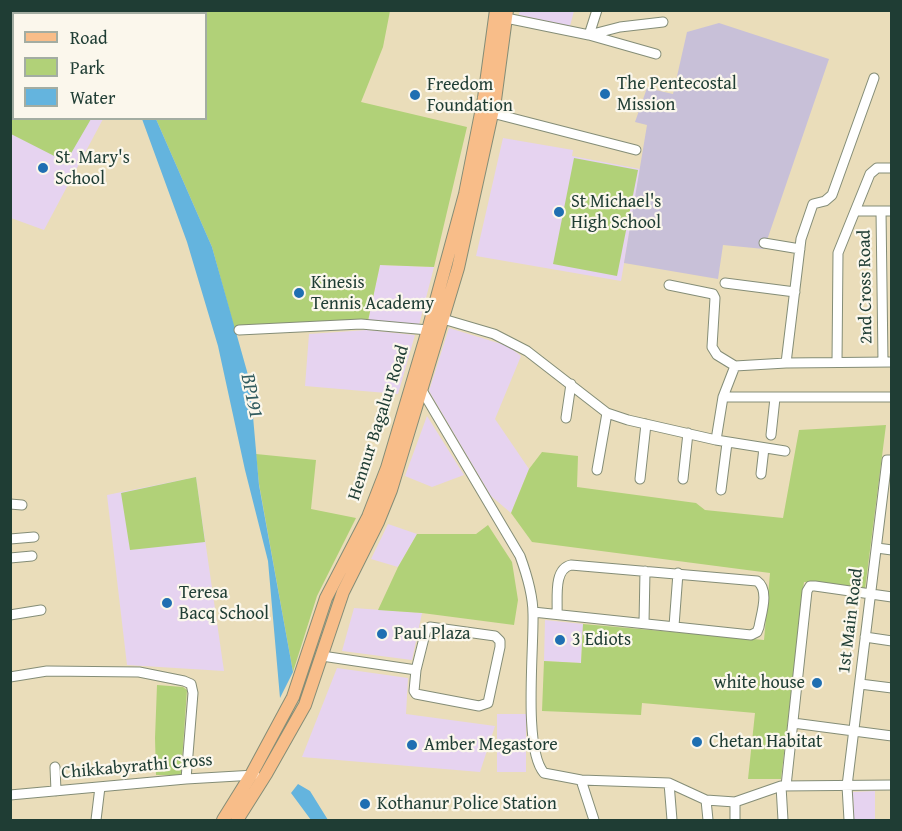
<!DOCTYPE html>
<style>
body{margin:0}
#map{position:relative;width:902px;height:831px;overflow:hidden;background:#eaddba;font-family:"Gentium Book Plus",serif}
canvas{display:block}
.frame{position:absolute;inset:0;border:12px solid #1f3d34;pointer-events:none}
.legend{position:absolute;left:12px;top:12px;width:195px;height:108px;box-sizing:border-box;background:#fbf7ec;border:2px solid #a3ada2;margin:0;padding:8px 10px;list-style:none;font-size:18px;color:#1f3d34}
.legend li{display:flex;align-items:center;gap:12px;height:30px}
.legend b{width:30px;border:2px solid #a3ada2}
</style>
<div id="map">
<canvas width="902" height="831"></canvas>
<div class="frame"></div>
<ul class="legend">
<li><b style="height:8px;background:#f8bd89"></b>Road</li>
<li><b style="height:16px;background:#b1d178"></b>Park</li>
<li><b style="height:16px;background:#64b4de"></b>Water</li>
</ul>
</div>
<script>
const ctx = document.querySelector('canvas').getContext('2d');
ctx.lineJoin = 'round';
function fillPath(path, color) {
  ctx.fillStyle = color;
  ctx.fill(path, 'evenodd');
}
function stroke(path, color, width, dash) {
  ctx.strokeStyle = color;
  ctx.lineWidth = width;
  ctx.lineCap = dash ? 'butt' : 'round';
  ctx.setLineDash(dash || []);
  ctx.stroke(path);
}
function drawText(font, color, halo, rows, align = 'center') {
  ctx.font = font + ' "Gentium Book Plus",serif';
  ctx.lineWidth = 4.5;
  ctx.setLineDash([]);
  ctx.textBaseline = 'middle';
  ctx.strokeStyle = halo;
  ctx.fillStyle = color;
  for (const [text, x, y, turn = 0] of rows) {
    ctx.save();
    ctx.translate(x, y);
    ctx.rotate((+turn || 0) * Math.PI / 180);
    ctx.textAlign = isNaN(turn) ? turn : align;
    if (halo) ctx.strokeText(text, 0, 0);
    ctx.fillText(text, 0, 0);
    ctx.restore();
  }
}
const built = new Path2D(`
 M56 10H147V11L146 14 53 13Z
 M520 10H574V11L570 26 519 15Z
 M13 51 14 118 103 119 44 230 11 218 10 54Z
 M503 138 573 150 572 156 640 169 621 281 476 256Z
 M380 265 434 267 419 325 368 321Z
 M449 328 508 346 521 356 495 419 529 469 511 513 491 496 429 391Z
 M367 330 415 335 398 394 305 386 309 334Z
 M427 416 464 475 432 487 405 476Z
 M196 477 224 671 127 665 107 495Z
 M388 524 417 534 398 567 371 559Z
 M354 608 422 613 412 660 342 651Z
 M545 620 583 624 581 663 544 661Z
 M337 668 408 678 406 714 495 726 480 772 302 757Z
 M497 714H526V772H497Z
 M875 791V820H854L853 792Z`);
const industrial = new Path2D(`
 M719 23 829 59 764 249 723 245 718 279 624 263 647 125 635 122 647 88 673 94 687 32Z`);
const green = new Path2D(`
 M196 11H390L383 47 361 102 467 127 434 267 380 265 368 321 234 327 212 247 156 119 206 118V14L193 13Z
 M13 64 14 118 91 119 66 162 11 134 10 68Z
 M574 158 638 170 617 276 553 264Z
 M886 425 865 589 804 582 781 779H748L755 713 642 703 641 715 542 711 544 661 581 663 583 624 764 640 770 573 532 542 511 513 529 469 542 452 578 456 577 487 696 503 705 510 783 518 799 430Z
 M256 454 316 460 311 509 356 518 317 596 293 672 259 484Z
 M196 477 205 542 130 550 121 493Z
 M488 525 512 562 518 600 514 625 422 613 378 610 398 567 417 534H476Z
 M157 685 183 687 187 690 181 775H156L155 738Z`);
const water = new Path2D(`
 M142 119H156L212 247 250 382 259 485 293 672 280 698 268 561 245 470 218 346 187 242Z
 M298 784 310 791 328 820H311L291 793Z`);
const minor = new Path2D(`
 M597 10 589 35 656 54
 M506 18 589 35 620 27 663 22
 M492 113 636 150
 M855 211H892
 M881 211 883 362
 M764 243 800 249
 M725 283 795 292
 M669 285 713 294 715 298 712 347 717 355 735 366
 M443 319 494 334 527 351 607 413 628 420 716 440 723 397 735 366 786 363 892 362
 M239 330 361 324 428 330
 M837 362 838 253 870 174 877 168H892
 M786 363 801 239 813 204 825 201 832 195 874 78
 M420 387 520 556C527 575 533 594 533 614 534 649 523 749 544 773L581 780 594 820
 M723 397H892
 M566 418 571 384
 M771 435 775 398
 M716 440 785 451
 M597 470 607 413
 M761 474 764 448
 M640 479 646 424
 M683 479 688 433
 M721 490 727 443
 M10 504 22 505
 M10 539 34 537
 M877 548 892 550
 M10 558 32 556
 M533 612 751 635 757 632 759 627C761 614 770 590 757 581L571 565C553 569 558 599 557 614
 M10 615 41 610
 M644 623 645 571
 M674 626 678 573
 M430 627 495 636 500 641V647L488 703 479 706 416 694 414 691 416 670 426 630Z
 M865 637 892 641
 M322 656 416 670
 M10 677 47 671 139 672 184 681 191 684 193 693 186 779
 M860 684 892 688
 M793 723 892 736
 M55 767 56 791
 M581 780 669 783 706 800 735 802 781 786 892 785
 M669 783 672 820
 M781 786 783 820
 M786 786 807 591 810 586H815L892 597
 M10 795 186 779 255 775
 M706 800 708 820
 M735 802V820
 M96 820 100 787
 M849 820 847 786 887 460H892`);
const major = new Path2D(`
 M18 14 21 10
 M33 14 36 10
 M10 36 14 33
 M223 820 251 775 293 697 326 598 368 517 387 468 428 330 465 194 484 98 496 10
 M237 820 266 774 305 705 343 592 378 522 391 490 458 268 495 100 507 10`);
const markers = [
 [605,94,6,"#1f6fb2"],
 [415,95,6,"#1f6fb2"],
 [43,168,6,"#1f6fb2"],
 [559,212,6,"#1f6fb2"],
 [299,293,6,"#1f6fb2"],
 [167,603,6,"#1f6fb2"],
 [382,634,6,"#1f6fb2"],
 [560,640,6,"#1f6fb2"],
 [817,683,6,"#1f6fb2"],
 [697,742,6,"#1f6fb2"],
 [412,745,6,"#1f6fb2"],
 [365,804,6,"#1f6fb2"]
];
const poiNames = [
 ["The Pentecostal",617,84],
 ["Mission",617,105],
 ["Freedom",427,85],
 ["Foundation",427,106],
 ["St. Mary's",55,158],
 ["School",55,179],
 ["St Michael's",571,202],
 ["High School",571,223],
 ["Kinesis",311,283],
 ["Tennis Academy",311,304],
 ["Teresa",179,593],
 ["Bacq School",179,614],
 ["Paul Plaza",394,634],
 ["3 Ediots",572,640],
 ["white house",805,683,"right"],
 ["Chetan Habitat",709,742],
 ["Amber Megastore",424,745],
 ["Kothanur Police Station",377,804]
];
const streetNames = [
 ["2nd Cross Road",866,287,-91],
 ["Hennur Bagalur Road",379,423,-72],
 ["1st Main Road",851,621,-83],
 ["Chikkabyrathi Cross",137,767,-5]
];
const waterNames = [
 ["BP191",251,396,78]
];
fillPath(built, '#e6d3f0');
fillPath(industrial, '#c8c0d8');
fillPath(green, '#b1d178');
fillPath(water, '#64b4de');
stroke(minor, '#848d77', 11);
stroke(major, '#848d77', 14);
stroke(minor, '#fff', 9);
stroke(major, '#f8bd89', 12);
for (const [x, y, r, color] of markers) {
  const dot = new Path2D();
  dot.arc(x, y, r, 0, 2 * Math.PI);
  ctx.fillStyle = color;
  ctx.fill(dot);
  stroke(dot, '#fbf7ec', 2);
}
drawText('18px', '#1f3d34', '#fbf7ec', poiNames, 'left');
drawText('18px', '#1f3d34', '#fbf7ec', streetNames);
drawText('italic 20px', '#305b5e', '#fbf7ec', waterNames);
</script>
